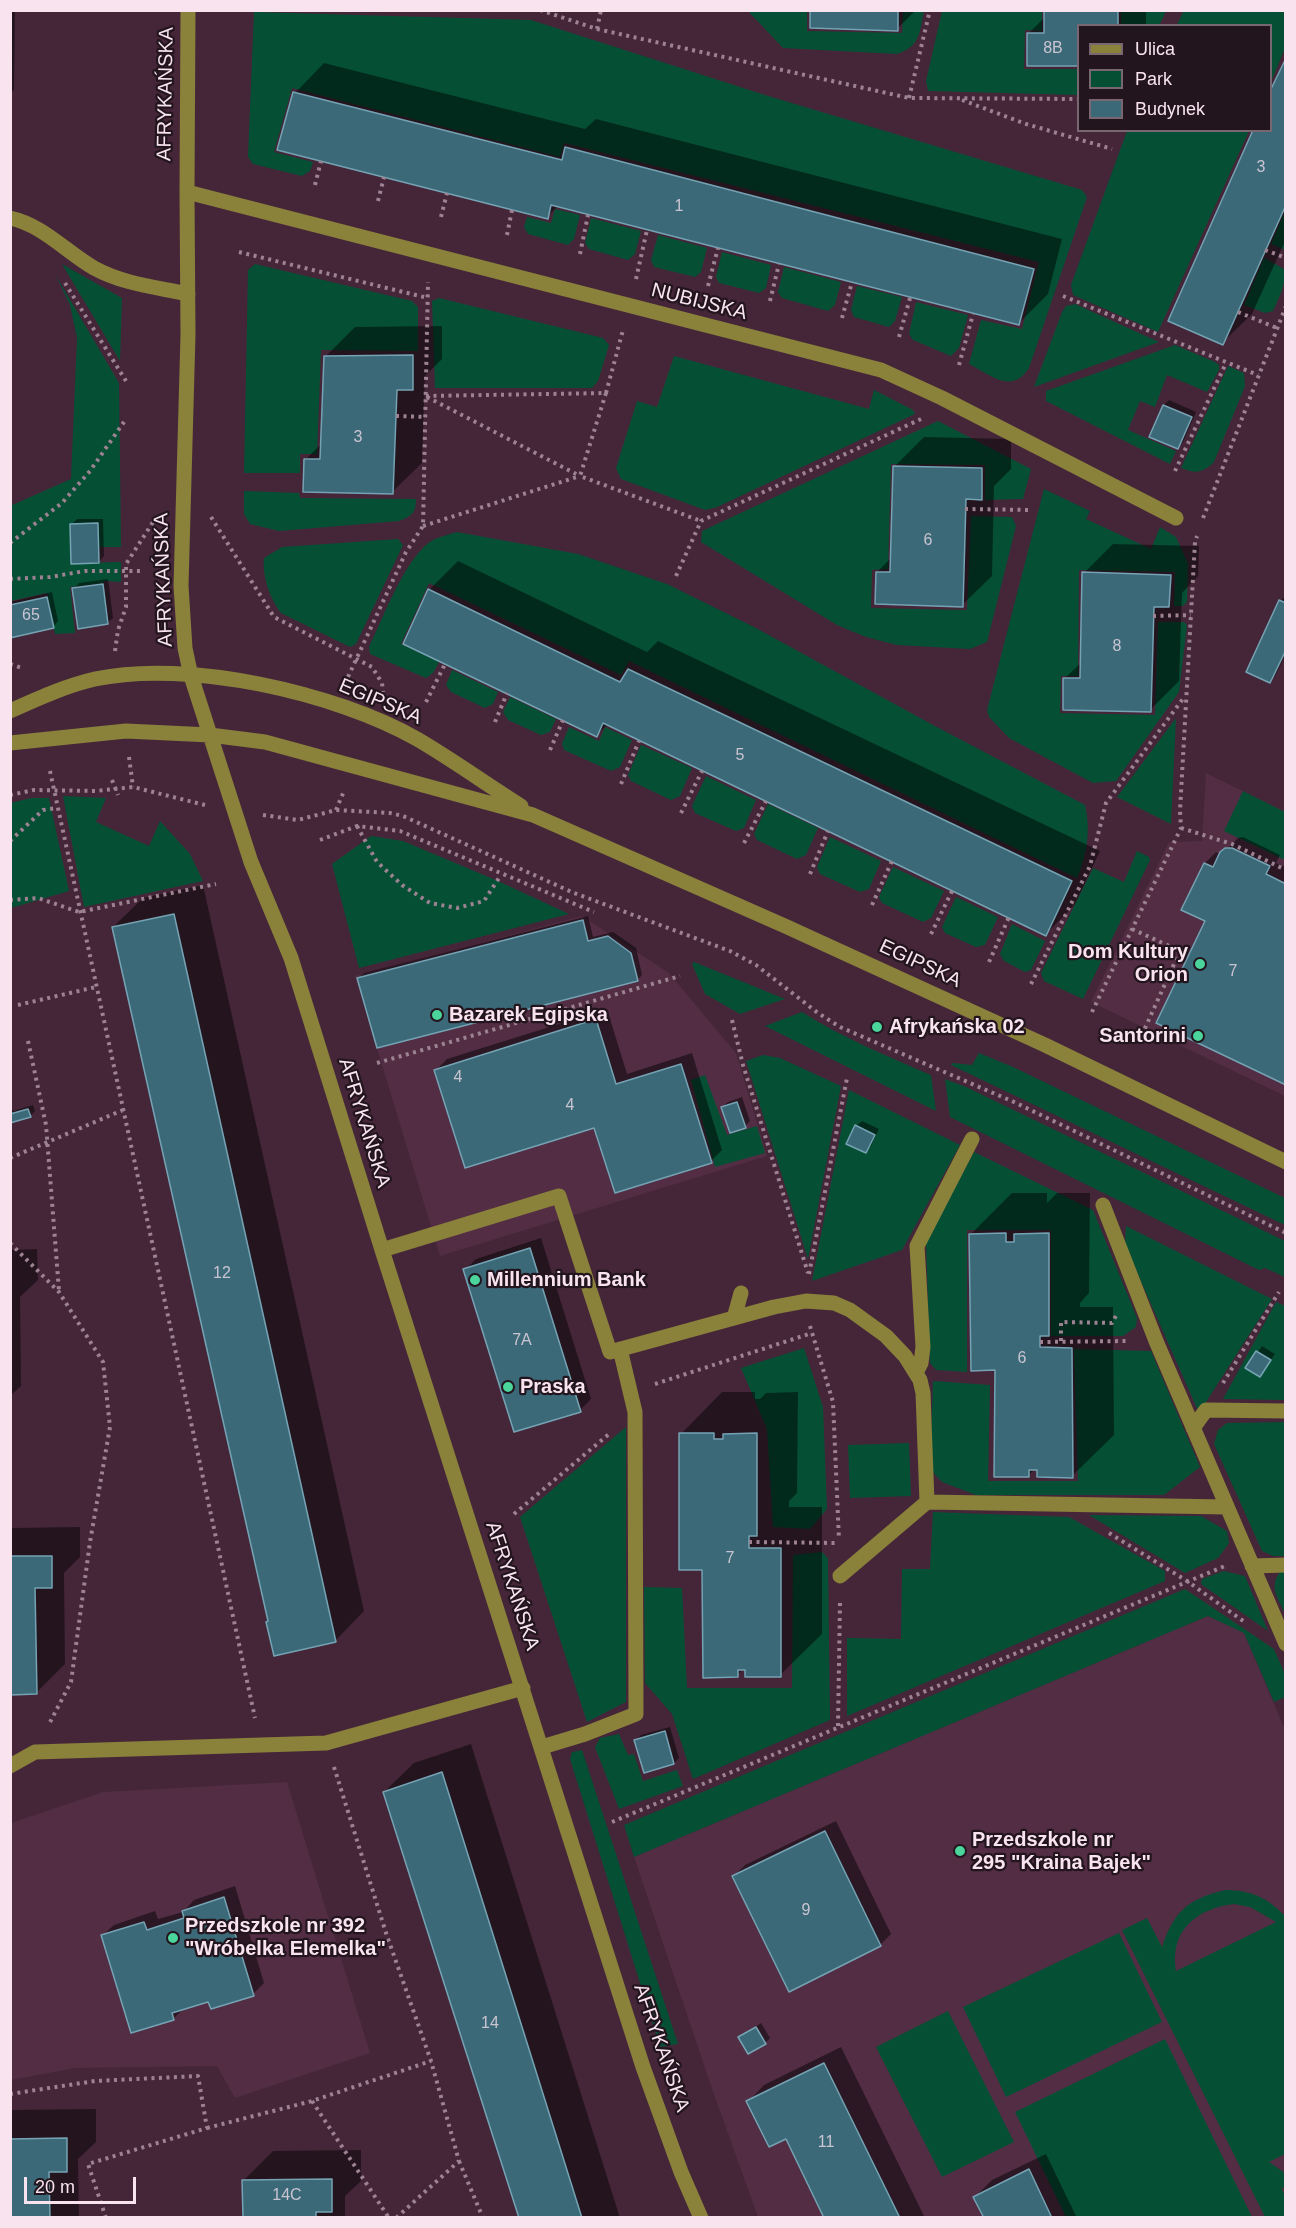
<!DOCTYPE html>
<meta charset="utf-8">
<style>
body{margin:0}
#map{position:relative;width:1296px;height:2228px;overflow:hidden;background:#452639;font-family:Arial,sans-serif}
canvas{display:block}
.frame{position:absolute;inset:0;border:12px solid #f8e3ef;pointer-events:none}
.legend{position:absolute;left:1077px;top:24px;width:195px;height:108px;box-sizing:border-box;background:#22151d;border:2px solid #786771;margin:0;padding:8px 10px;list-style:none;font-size:18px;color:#f8e3ef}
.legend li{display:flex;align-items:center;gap:12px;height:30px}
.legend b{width:30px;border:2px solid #786771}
.scale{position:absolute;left:24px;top:2177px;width:112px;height:27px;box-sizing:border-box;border:3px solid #f8e3ef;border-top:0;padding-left:8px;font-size:18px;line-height:21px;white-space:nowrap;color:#f8e3ef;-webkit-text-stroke:4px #22151d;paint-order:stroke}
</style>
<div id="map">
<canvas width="1296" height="2228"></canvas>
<div class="frame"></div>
<ul class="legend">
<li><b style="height:8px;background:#8a813b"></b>Ulica</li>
<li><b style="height:16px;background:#055035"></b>Park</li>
<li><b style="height:16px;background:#3c6978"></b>Budynek</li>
</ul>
<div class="scale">20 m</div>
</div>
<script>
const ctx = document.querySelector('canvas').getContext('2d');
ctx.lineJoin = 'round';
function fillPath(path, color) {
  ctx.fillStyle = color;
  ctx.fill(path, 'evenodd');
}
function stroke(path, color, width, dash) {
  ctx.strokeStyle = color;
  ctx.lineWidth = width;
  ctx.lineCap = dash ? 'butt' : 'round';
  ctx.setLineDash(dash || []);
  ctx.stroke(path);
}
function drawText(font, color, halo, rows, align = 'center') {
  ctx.font = font + ' Arial,sans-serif';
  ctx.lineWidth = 4.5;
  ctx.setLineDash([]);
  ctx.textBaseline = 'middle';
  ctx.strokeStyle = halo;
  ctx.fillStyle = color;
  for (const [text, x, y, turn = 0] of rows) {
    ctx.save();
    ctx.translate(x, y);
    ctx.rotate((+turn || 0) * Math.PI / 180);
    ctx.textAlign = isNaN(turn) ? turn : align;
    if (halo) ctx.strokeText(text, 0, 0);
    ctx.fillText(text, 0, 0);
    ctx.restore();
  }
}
const built = new Path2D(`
 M1206 773 1285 812V1096L1091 1002 1169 842 1202 841Z
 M582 916 669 973 736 1053 767 1156 440 1256 355 976Z
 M1208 1616 1244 1633 1285 1730V2217H758L711 2086 634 1857Z
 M287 1782 370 2053 235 2098 217 2066 75 2068 11 2080V1823L103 1792Z`);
const green = new Path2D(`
 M1184 10 1285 11V48L1271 82 1270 26 1177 25Z
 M748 11H807V31L902 33 903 11H924C919 33 921 46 897 54L783 48Z
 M942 11H1042V31L1025 30 1024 69H1078V95L928 91 926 81Z
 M1121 11 1122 10 1166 11 1159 26 1121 25Z
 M254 12 531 20 765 95 1082 190 1087 197 1029 368C1011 395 991 375 969 364L981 320 1022 329 1039 262 564 143 560 157 292 88 274 152 313 162 310 171 302 176 253 164 248 157Z
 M1127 131H1249L1158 332 1073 295 1071 285Z
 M555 209 580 215 574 239 568 245 528 234 524 227 527 217 551 223Z
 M1285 211V250L1271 244Z
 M591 218 641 231 635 254 628 260 589 249 585 243Z
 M658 235 707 248 701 272 695 277 654 267 651 260Z
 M722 252 771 265 766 288 759 293 719 283 716 277Z
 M1264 258 1284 269C1287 284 1279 297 1273 311L1265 313 1244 305Z
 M62 264 122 298 120 361Z
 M255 264 412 301 418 307V351L321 350 317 454H300V473H244L248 270Z
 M784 267 841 282 835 305 828 311 782 298 778 292Z
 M55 274 119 383 121 547H99L98 523 70 524 71 563 121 562V582L104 581V583L70 587 75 633 55 634 47 593 11 601 10 506 71 479 77 338 70 305Z
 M857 286 902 297 895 321 889 327 854 317 851 310Z
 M439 298 603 338 609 345 598 381 592 388H435L432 301Z
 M916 302 968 315 959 348 951 356 913 340 909 334Z
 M1075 304 1159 342 1034 387 1062 312 1066 306Z
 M1175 345 1215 362 1219 365V370L1207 392 1167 375 1155 407 1140 401 1128 430 1176 451 1170 464 1046 401V391Z
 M674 356 869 409 874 390 913 410 915 414 717 507 705 510 621 479 616 468 637 401 657 407Z
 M1228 366 1244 373 1245 386 1214 462C1203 473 1196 474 1181 468Z
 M938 421 1031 469 1023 499 985 500V465L891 464 888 569 872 570 871 608 967 610 971 516 1012 517 1016 526 987 642 970 649 897 645 866 637 837 625 701 542 702 531Z
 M1044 489 1090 511 1086 519 1151 549 1160 527 1176 537 1188 564 1187 602 1183 606H1174L1175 572 1079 570 1078 676H1061L1060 713 1155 715 1158 622H1184L1187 625 1179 692 1116 781 1093 783 1009 738 989 717 987 710Z
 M244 491 299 493 300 498 416 499C416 513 412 516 399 521L279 531 250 524 244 514Z
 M457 532 578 554 667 584 754 627 933 725 1085 805C1091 831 1087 854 1077 878L629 661 621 675 429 583 401 644 439 662 433 673 426 678 370 654 369 647C383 619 407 552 435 539 442 536 450 534 457 532Z
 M398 539 403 545 356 644 350 647 281 613C270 599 262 576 264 558L282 547Z
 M452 670 498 692 493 704 485 708 451 692 446 685Z
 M510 697 556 719 550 732 541 735 508 720 503 712Z
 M1176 718 1171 824 1117 797Z
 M569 727 599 741 605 727 632 740 620 767 611 771 564 750 562 744Z
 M641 745 692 768 680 796 671 800 631 781 628 775Z
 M706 776 756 800 744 828 736 831 695 813 692 806Z
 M1243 791 1285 812V860L1224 831Z
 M63 796 106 798 96 822 149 846 160 821 190 854 203 881 84 907Z
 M31 798H49L69 891 11 908V803Z
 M768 804 818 828 806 855 797 859 757 840 754 834Z
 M371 836 403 841 498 881 569 914 359 968 332 864Z
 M830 837 881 861 869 889 860 892 820 874 817 867Z
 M1137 851 1149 857 1150 860 1083 999 1044 981 1041 973 1093 868 1124 882Z
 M893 867 944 891 931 918 923 922 882 903 879 897Z
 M956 897 998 917 985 945 976 947 945 933 942 927Z
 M1012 924 1045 941 1031 970 1025 972 1004 961 1000 954Z
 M694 962 785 999 740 1014 705 994 692 964Z
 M802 1012C843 1038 887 1056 931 1075L936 1111 765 1026Z
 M979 1053 1013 1067 1285 1198V1225L951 1065 952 1063 972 1065Z
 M763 1055 780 1058 841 1086 808 1259 746 1061Z
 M705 1075 727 1135 757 1126 765 1153 715 1167 691 1080Z
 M945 1079 966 1087 1285 1241V1277L1265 1268 1259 1270 950 1117Z
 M849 1090 960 1145 902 1250 812 1281Z
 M974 1152 1093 1210 1137 1318 1136 1327 1123 1336H1051V1230H967V1372L936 1370 930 1363 926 1242Z
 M1126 1226 1272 1299 1199 1413 1125 1245Z
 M1276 1302 1285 1306V1400L1223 1399Z
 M804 1348 823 1407 827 1509 810 1529 773 1527 767 1429 741 1368Z
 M1074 1349 1151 1351 1200 1467 1164 1495H976L942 1482 930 1469 933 1381 990 1385 988 1481H1078Z
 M1285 1422V1556H1273L1262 1551 1214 1444 1218 1430 1227 1423Z
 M626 1427V1702L587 1722 520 1517Z
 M909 1443 911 1496 850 1498 848 1445Z
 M933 1512 1069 1517 1165 1571V1581L847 1716V1638L901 1639 902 1569H930Z
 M1089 1515 1201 1516 1227 1531 1229 1543 1218 1558 1185 1573Z
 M822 1552 828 1558 830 1720 693 1779 672 1714 645 1683 644 1587 682 1588 687 1688H792L793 1555Z
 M1224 1571 1245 1576 1268 1631 1201 1584 1202 1579Z
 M1280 1572H1285V1614C1279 1599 1268 1587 1280 1572Z
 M1185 1589 1274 1649 1285 1674V1697L1274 1702 1244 1633 1208 1616 634 1857 624 1825Z
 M619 1734 628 1755 634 1754 643 1781 677 1770 683 1786 619 1809 595 1747 600 1738Z
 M582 1750 678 2044 660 2047 570 1759 572 1752Z
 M1225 1890C1251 1890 1268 1898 1285 1916V2154L1269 2162 1285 2173V2189L1281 2187 1285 2196V2217H1265L1122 1930 1147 1918 1162 1947C1174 1911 1188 1899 1225 1890ZM1234 1904 1250 1907 1276 1922 1176 1971C1169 1930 1198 1908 1234 1904Z
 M1119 1933 1162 2022 1006 2097 963 2007Z
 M948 2011 1014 2142 942 2177 876 2047Z
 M1165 2039 1252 2217H1066L1015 2112Z`);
const shadow = new Path2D(`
 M10 10H15L14 90 10 93Z
 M812 10H916L897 29Z
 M1046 10H1146V26H1078V65H1029V33L1046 16Z
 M1286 61V239L1252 314 1222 343Z
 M324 63 585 129 596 119 1062 239 1048 294 1018 324 559 205 547 217 295 93Z
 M442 326V359L425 376 422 463 392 492 306 459 322 443 325 357 355 327Z
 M1169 400 1196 412 1183 442 1178 447 1164 405Z
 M924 437 1011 439V469L994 486 992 576 962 605 877 572 892 557 895 466Z
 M77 519H103L104 556 99 562 72 524Z
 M1113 544 1199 546 1198 576 1182 593 1179 681 1150 710 1065 678 1082 662 1084 573Z
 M458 561 647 652 658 641 1100 851 1075 904 1046 934 608 724 597 735 429 590Z
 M108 579 113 618 107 623 74 589 79 583Z
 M52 592 58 621 53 627 10 636V602Z
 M1286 596V654L1275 676 1270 681 1280 601Z
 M1243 837 1280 855 1276 863 1286 867V1083L1207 920 1205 863 1216 852 1221 855 1238 838Z
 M203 885 364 1611 335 1641 269 1621 113 927 143 898Z
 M588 916 593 937 613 932 636 948 642 975 637 980 358 978 364 973Z
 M607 1009 627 1074 692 1053 722 1150 711 1161 595 1126 436 1070 447 1059Z
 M742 1097 750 1121 745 1126 722 1107 728 1102Z
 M10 1104 13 1111 33 1105 35 1111 30 1116 10 1122Z
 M862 1121 879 1129 871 1146 866 1152 856 1126Z
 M1012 1193H1047V1203L1057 1193H1090L1089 1293 1080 1303V1307H1113L1114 1435 1072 1476 1038 1468H1036L1028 1476 996 1368 971 1234Z
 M541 1238 591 1399 580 1410 465 1270 476 1259Z
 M37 1249 38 1280 20 1297 21 1386 10 1396V1250Z
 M1262 1346 1275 1354 1260 1376 1247 1368Z
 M722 1392H755V1399H760L766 1393 798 1392 797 1493 789 1501V1507H822V1634L780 1675 744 1669 737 1675 704 1568 681 1434Z
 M80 1527V1557L64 1573 65 1664 36 1693H10V1528Z
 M670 1727 679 1758 674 1763 636 1740 641 1735Z
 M471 1744 620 2218H521L384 1792 414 1763Z
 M836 1821 891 1934 880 1945 734 1876 745 1865Z
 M235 1886 264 1983 253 1994 209 2000 184 2008 173 2019 102 1936 114 1925 155 1911 158 1919 183 1912 194 1900Z
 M761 2023 770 2038 765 2043 740 2037Z
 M841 2047 925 2218H826L787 2137 748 2102 764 2085Z
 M96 2109V2142L78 2159 79 2218H10V2110Z
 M361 2150V2181L345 2196V2218H245L244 2180 273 2151Z
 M1046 2154 1077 2218H986L975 2197 992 2180Z`);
const building = new Path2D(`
 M810 10H898V31L810 28Z
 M1044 10H1118V26H1078V66H1027V33H1044Z
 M1286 58V205L1223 345 1168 321 1253 130H1270V91Z
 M293 92 562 160 565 147 1034 269 1019 325 551 205 548 219 277 150Z
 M413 355V390H397L393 494 303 492 304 459H320L324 356Z
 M1163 405 1192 417 1178 449 1149 437Z
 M893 466 982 468V500L966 499 963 607 875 604 876 572H890Z
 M98 523 99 563 71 564 70 524Z
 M1082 572 1171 575 1169 607H1154L1151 712 1063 710V678H1080Z
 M103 584 108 624 78 629 72 588Z
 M428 589 620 682 628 669 1072 881 1046 936 603 723 597 737 403 644Z
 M47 597 54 628 10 638V605Z
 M1279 600 1286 603V650L1270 683 1246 672Z
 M1225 848H1232L1270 866 1266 874 1286 884V1085L1156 1023 1205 921 1181 910 1204 863 1213 867 1220 852Z
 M174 914 336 1642 274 1656 266 1622 268 1621 112 927Z
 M583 920 588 941 608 936 631 953 638 981 377 1048 357 978Z
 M596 1019 616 1084 681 1064 712 1163 615 1193 594 1128 465 1168 434 1070Z
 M737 1102 746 1128 730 1133 721 1107Z
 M28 1109 31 1117 10 1123V1114Z
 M855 1125 875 1135 866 1153 846 1144Z
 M1006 1233V1242H1014V1234L1049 1233V1336H1040V1347L1072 1348 1073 1478 1037 1477V1470H1029V1477H994L995 1370 971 1371 969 1234Z
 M530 1248 581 1412 514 1432 463 1269Z
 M1256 1351 1271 1360 1260 1377 1245 1368Z
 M679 1433H714V1439H723V1434L757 1433V1536H749V1548H781V1677H745V1670H738V1677L703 1678 702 1570H679Z
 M10 1556H52V1588H35L37 1694 10 1695Z
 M665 1731 674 1764 644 1773 634 1740Z
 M442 1772 582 2218H519L383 1792Z
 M825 1831 881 1946 789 1992 732 1876Z
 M224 1897 254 1996 211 2009 208 2002 172 2013 174 2020 131 2033 101 1935 144 1922 147 1930 184 1918 182 1911Z
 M756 2027 766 2044 748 2054 738 2037Z
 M824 2063 900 2218H824L786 2139 769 2147 746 2101Z
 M67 2138V2172H49L50 2218H10V2139Z
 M1029 2169 1052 2218H984L973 2197Z
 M332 2179V2212H316V2218H243L242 2180Z`);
const path = new Path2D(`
 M540 10 597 29 909 98 1078 99
 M597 29 601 10
 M909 98 930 10
 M962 100 1026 124 1112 149
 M315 185 321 161
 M378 201 384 177
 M441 217 447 193
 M507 235 512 210
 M1265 250 1286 258
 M239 252 428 298
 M580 254 588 215
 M636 279 647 230
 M65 283 126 381
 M708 286 718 248
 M1063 296 1258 375
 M770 301 779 264
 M1238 312 1277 328
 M842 318 852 282
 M899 337 910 298
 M959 365 973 314
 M606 393 580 476 701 521
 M426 396 606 393 623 330
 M427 397 580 476
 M396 416 426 417
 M1175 471 1226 363
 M965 509 1030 510
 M211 517 274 617 372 667 382 683 383 692
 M1203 518 1286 306
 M423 526 580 476
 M10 543 62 503 90 471 126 419
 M676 576 701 521 921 419
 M10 579 50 577 85 571H142
 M1153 616 1191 615
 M115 651 118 630 126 607V564L155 519
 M10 664 22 668
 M348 677 406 552 423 526 428 282
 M426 702 445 664
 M495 722 507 693
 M550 750 563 720
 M129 757 133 787
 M50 771 255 1718
 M112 780 118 795
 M621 784 639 741
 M10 795 34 790 96 791 133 787 205 805
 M336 810 344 791
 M681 813 702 771
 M263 815 298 820 336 810 390 813 403 816 574 893 730 951 756 965 818 1013 840 1027 1014 1102 1286 1233
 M357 826 377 862 402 885 430 903 457 908 484 901 501 875
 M1181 828 1232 844 1286 870
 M320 840 357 826 400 831 594 912
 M10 841 43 810 57 808
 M744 843 766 801
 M810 874 828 831
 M10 900 38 898 79 912 216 884
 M872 905 892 861
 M1132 929 1180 951 1141 1037
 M931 934 952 891
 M989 962 1009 917
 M1031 984 1090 866 1106 803 1185 696
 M18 1005 96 987
 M1092 1012 1181 828 1180 811 1195 542 1197 536
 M732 1020 743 1065 808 1273
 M28 1041 46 1125 59 1291
 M377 1063 680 976
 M10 1158 123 1110
 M10 1243 59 1292 103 1362 110 1427 90 1542 71 1682 48 1726
 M809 1274 847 1078
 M810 1326 833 1402 839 1540
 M1061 1341V1322L1112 1323 1117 1314
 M1040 1342 1129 1341
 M1223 1383 1279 1292
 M655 1384 812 1333
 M514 1514 609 1434
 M1109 1533 1187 1581 1246 1623
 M749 1542 838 1543
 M838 1726 840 1602
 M334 1767 386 1933 431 2061 459 2161 396 2218
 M612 1822 1225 1566
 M10 2094 95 2081 198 2076 207 2128 88 2164 106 2218
 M312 2101 389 2218
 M207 2128 312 2101 431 2061
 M459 2161 483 2218`);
const minor = new Path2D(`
 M188 10 187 192 188 335 181 586 185 648 191 676 251 862 291 958 382 1250 643 2067 681 2172 701 2218
 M187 192 881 370 942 398 1176 518
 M10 218C43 225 66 252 94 268 123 284 156 287 188 294
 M10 711C39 698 65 686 95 679 188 659 336 693 417 739 453 760 486 784 521 806
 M10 743 126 731 210 735 265 742 533 815 785 926 1045 1045 1286 1162
 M1103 1205 1156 1341 1286 1644
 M382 1250 559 1196 610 1352 774 1307 806 1301 834 1303 850 1310 886 1336 905 1356 920 1380 923 1393 927 1502
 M734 1318 741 1293
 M917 1371 921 1363 923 1347 917 1246 972 1139
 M1193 1428 1206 1410 1286 1411
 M1252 1566 1286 1565
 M840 1576 927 1502 1227 1507
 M542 1747 585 1734 636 1714 635 1412 620 1349
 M10 1766 35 1752 326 1743 523 1688`);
const markers = [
 [1200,964,6,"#4bd49b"],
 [437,1015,6,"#4bd49b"],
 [877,1027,6,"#4bd49b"],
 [1198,1036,6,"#4bd49b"],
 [475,1280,6,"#4bd49b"],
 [508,1387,6,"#4bd49b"],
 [960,1851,6,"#4bd49b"],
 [173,1938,6,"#4bd49b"]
];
const numberNames = [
 ["8B",1053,49],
 ["3",1261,168],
 ["1",679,207],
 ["3",358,438],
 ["6",928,541],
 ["65",31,616],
 ["8",1117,647],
 ["5",740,756],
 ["7",1233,972],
 ["4",458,1078],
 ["4",570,1106],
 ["12",222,1274],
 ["7A",522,1341],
 ["6",1022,1359],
 ["7",730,1559],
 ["9",806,1911],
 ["14",490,2024],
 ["11",826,2143],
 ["14C",287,2196]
];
const streetNames = [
 ["AFRYKAŃSKA",166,94,-89],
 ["NUBIJSKA",699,302,14],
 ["AFRYKAŃSKA",164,580,-92],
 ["EGIPSKA",380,702,23],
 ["EGIPSKA",920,964,25],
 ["AFRYKAŃSKA",364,1123,73],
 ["AFRYKAŃSKA",512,1586,72],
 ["AFRYKAŃSKA",661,2048,71]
];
const poiNames = [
 ["Dom Kultury",1188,952,"right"],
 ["Orion",1188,975,"right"],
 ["Bazarek Egipska",449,1015],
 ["Afrykańska 02",889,1027],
 ["Santorini",1186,1036,"right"],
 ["Millennium Bank",487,1280],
 ["Praska",520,1387],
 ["Przedszkole nr",972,1840],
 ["295 \"Kraina Bajek\"",972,1863],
 ["Przedszkole nr 392",185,1926],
 ["\"Wróbelka Elemelka\"",185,1949]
];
fillPath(built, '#522d44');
fillPath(green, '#055035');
fillPath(shadow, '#0007');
fillPath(building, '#3c6978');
stroke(building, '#75a3b3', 1.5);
stroke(path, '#9d8392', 4, [3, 4.5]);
stroke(minor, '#8a813b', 15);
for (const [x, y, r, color] of markers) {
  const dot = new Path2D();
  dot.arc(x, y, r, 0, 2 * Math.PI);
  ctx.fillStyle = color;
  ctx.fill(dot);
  stroke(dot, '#22151d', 2);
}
drawText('16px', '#c9c4d1', null, numberNames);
drawText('20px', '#f8e3ef', '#22151d', streetNames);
drawText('bold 20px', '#f8e3ef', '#22151d', poiNames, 'left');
</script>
